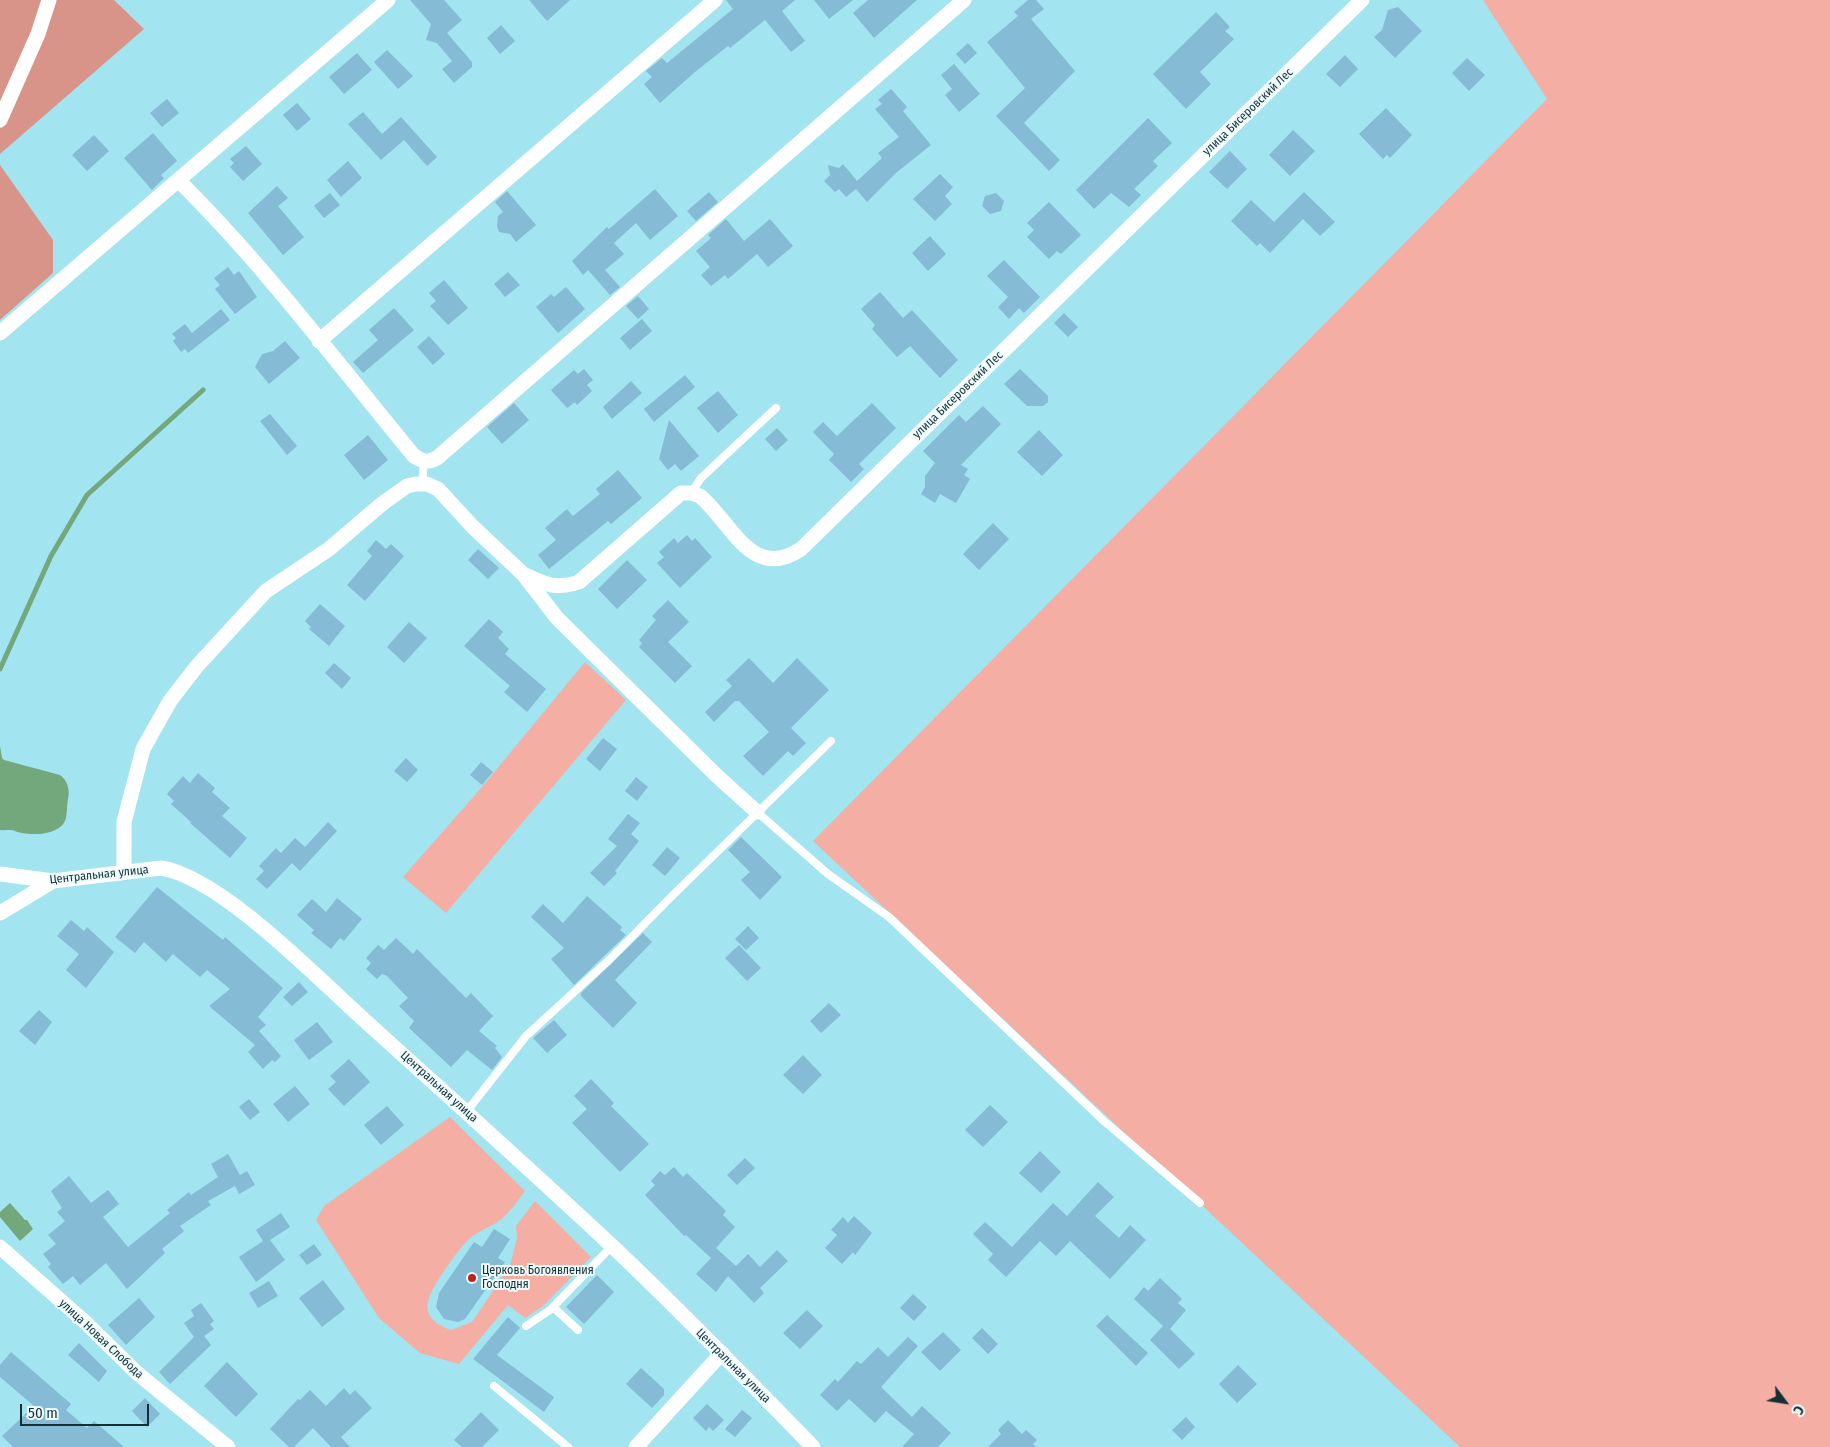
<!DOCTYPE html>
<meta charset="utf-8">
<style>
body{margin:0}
#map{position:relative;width:1830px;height:1447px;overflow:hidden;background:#a2e4ef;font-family:"Fira Sans Condensed",sans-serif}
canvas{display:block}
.north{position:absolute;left:1760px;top:1377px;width:50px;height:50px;-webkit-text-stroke:4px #eefbfd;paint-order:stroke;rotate:121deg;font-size:14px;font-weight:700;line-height:20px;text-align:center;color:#153034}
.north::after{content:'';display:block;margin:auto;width:18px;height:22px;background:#153034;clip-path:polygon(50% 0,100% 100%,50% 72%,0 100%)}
.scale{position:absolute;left:20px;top:1404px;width:129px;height:22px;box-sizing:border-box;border:2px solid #153034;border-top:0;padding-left:6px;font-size:15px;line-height:18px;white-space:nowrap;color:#153034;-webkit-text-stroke:4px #eefbfd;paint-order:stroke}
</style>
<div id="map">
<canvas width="1830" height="1447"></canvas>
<div class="north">С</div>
<div class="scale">50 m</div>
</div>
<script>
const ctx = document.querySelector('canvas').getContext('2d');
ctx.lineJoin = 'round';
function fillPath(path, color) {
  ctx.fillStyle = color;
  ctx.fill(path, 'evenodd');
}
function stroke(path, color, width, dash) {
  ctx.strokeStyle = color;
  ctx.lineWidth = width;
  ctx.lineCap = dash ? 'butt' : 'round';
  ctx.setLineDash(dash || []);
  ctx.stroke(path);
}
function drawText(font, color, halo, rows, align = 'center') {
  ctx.font = font + ' "Fira Sans Condensed",sans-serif';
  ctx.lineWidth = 4;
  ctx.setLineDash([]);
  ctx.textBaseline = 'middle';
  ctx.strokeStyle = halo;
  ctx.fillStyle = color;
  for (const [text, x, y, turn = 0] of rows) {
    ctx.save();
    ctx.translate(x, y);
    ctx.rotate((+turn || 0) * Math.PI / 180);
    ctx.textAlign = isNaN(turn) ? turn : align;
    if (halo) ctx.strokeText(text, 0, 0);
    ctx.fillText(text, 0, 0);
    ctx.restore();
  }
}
const green = new Path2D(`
 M1483 0H1830V1447H1460L813 841 1547 99Z
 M585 662 626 700 446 913 403 877 482 787Z
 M450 1117 525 1191C518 1200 511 1211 503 1218 493 1226 480 1230 470 1238 460 1248 452 1259 444 1271 428 1295 414 1317 451 1330L472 1322 510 1266 517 1238 516 1226 535 1201 591 1257 543 1306 525 1318 508 1305 459 1364 420 1353 379 1318 316 1220 324 1206Z`);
const forest = new Path2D(`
 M0 0H114L144 29 0 154Z
 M0 165 53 240V273L0 320Z`);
const water = new Path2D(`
 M0 746 2 758 4 760 60 775C68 781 70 790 68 799 67 805 67 813 66 818 61 837 27 836 15 831 11 829 5 831 0 830Z
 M10 1203 25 1220H27L33 1229 20 1241 0 1217V1212Z`);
const stream = new Path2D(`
 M0 669 51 556 87 495 203 390`);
const building = new Path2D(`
 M410 0H444L462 20 447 33 472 62V67L454 83 442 69 452 61 437 43 426 40 431 24Z
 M529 0H570L547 21Z
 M726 0H795L782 11 805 41 791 52 765 20 730 48 728 46 695 72 660 103 644 84 652 77 646 71 662 58 667 63 733 9Z
 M814 0H853L829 19Z
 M868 0H917L874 38 853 13Z
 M1028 0H1036L1044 9 1031 19 1075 71 1024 123 1060 160 1049 171 996 116 1025 88 987 42 1018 16 1014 12Z
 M1398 7 1422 31 1395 58 1374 37 1382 30 1388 10Z
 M1216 12 1230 27 1225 31 1234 39 1200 72 1211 84 1186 109 1153 74Z
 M501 25 515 41 500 54 487 38Z
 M968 43 977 53 965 64 956 54Z
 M387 50 413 76 398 89 374 62Z
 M357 53 372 70 344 94 329 77Z
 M1345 55 1358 69 1340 87 1326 74Z
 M1467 58 1485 75 1469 91 1452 73Z
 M954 64 980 94 959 112 945 95 952 89 941 75Z
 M891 89 907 107 903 111 931 145 897 172 867 202 856 189 846 197 839 189 835 192 824 181 830 175 828 165 839 168 843 164 857 181 882 158 878 153 899 137 875 109 882 104 878 100Z
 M167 99 179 113 162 127 150 113Z
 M297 103 311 119 297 131 283 115Z
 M1386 108 1412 135 1390 158 1387 155 1383 159 1359 134Z
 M363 112 382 134 401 117 437 157 427 166 404 140 381 160 348 124Z
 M1148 118 1172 143 1153 161 1158 166 1134 189 1141 195 1129 207 1111 193 1094 209 1076 190Z
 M1293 130 1315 151 1290 176 1269 155Z
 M153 133 177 161 161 175 164 178 152 190 124 158Z
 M94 135 109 151 87 171 72 155Z
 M246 146 262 164 243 181 230 167 234 163 230 159Z
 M1230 151 1247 169 1227 189 1209 172Z
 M348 161 362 178 341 197 327 180Z
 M940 174 953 187 945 196 952 204 935 221 913 199Z
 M277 186 288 198 278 206 304 237 283 255 248 213Z
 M655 189 678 216 650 240 636 223 614 243 624 254 605 270 620 287 610 295 588 270 583 275 572 261 607 227 609 229Z
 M507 191 536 225 516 242 510 234 499 232 497 226 498 216 503 212 495 202Z
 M709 192 718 202 696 221 687 211Z
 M1304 192 1335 222 1320 236 1303 219 1270 253 1260 243 1257 246 1231 221 1251 200 1274 222Z
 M330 193 340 205 324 218 314 206Z
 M996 193 1004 201 1001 211 990 214 982 206 985 196Z
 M1049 202 1081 235 1061 254 1057 251 1049 259 1027 237 1034 230 1027 223Z
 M726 219 744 241 770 219 793 246 768 267 757 254 728 279 725 275 711 286 701 275 710 267 696 251 711 238 708 235Z
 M930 236 946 254 928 271 912 253Z
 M1004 260 1040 297 1024 313 1019 308 1009 319 998 307 1008 297 987 276Z
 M228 267 234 275 239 271 257 297 235 314 215 289 220 285 214 278Z
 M508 272 520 285 505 297 494 284Z
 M444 280 468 308 448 325 430 306 436 301 429 293Z
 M566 287 585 309 558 333 536 307 551 294 554 297Z
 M880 292 903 318 912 310 958 360 940 378 910 346 897 357 872 329 875 325 861 309Z
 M638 296 649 309 638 319 626 306Z
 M394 308 414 330 363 373 353 362 378 340 369 330Z
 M221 309 230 320 188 353 185 349 181 352 173 341 176 338 172 334 185 324 192 333Z
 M1064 313 1078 327 1068 337 1054 323Z
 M642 319 652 331 630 350 620 338Z
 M429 336 445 354 433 365 417 347Z
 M285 341 300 358 269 384 255 367 262 354 273 351Z
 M584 369 593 380 587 385 592 391 577 405 575 402 567 408 551 390 574 370 578 374Z
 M1020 369 1048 396V402L1043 406H1027L1004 384Z
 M685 375 695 387 654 422 644 409Z
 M631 381 642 393 612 419 603 407Z
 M718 391 738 415 718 433 697 408Z
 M514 403 529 420 502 444 487 427Z
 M872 403 896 428 859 464 864 469 851 482 829 460 834 454 813 432 823 422 837 436Z
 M983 406 1001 424 961 465 968 469 964 475 970 479 956 503 940 494 935 503 921 494 925 487V476L935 463 923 451 959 415 966 422Z
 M270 414 297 446 287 455 260 421Z
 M669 420 699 456 681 471 675 464 668 470 659 459Z
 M777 428 788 440 776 451 765 439Z
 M1039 430 1063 455 1042 476 1017 452Z
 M368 435 388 460 364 480 344 455Z
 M618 470 642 498 611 524 608 521 549 569 538 555 556 540 545 528 567 509 573 516 600 494 596 489Z
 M993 523 1009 539 979 570 963 554Z
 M687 535 692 541 695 538 712 557 680 588 657 563 664 557 659 552 674 538 678 543Z
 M376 540 386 549 391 544 404 556 365 601 347 585 372 556 367 551Z
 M478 549 499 568 488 579 468 560Z
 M627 560 647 580 617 609 598 589Z
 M668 600 689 622 668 642 692 666 675 683 639 647 642 643 639 640 656 620 652 616Z
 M320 604 345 626 329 646 309 629 311 627 305 621Z
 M489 619 503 632 498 638 509 649 505 654 546 689 527 712 504 692 510 686 464 646Z
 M409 622 427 638 404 663 387 647Z
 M749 658 773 683 797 658 829 690 791 728 806 743 793 756 788 751 763 776 743 756 769 732 739 701H735L714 722 705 712 732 686 726 680Z
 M334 663 351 678 342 689 325 673Z
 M603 738 617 749 600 771 586 759Z
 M406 758 418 770 407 782 394 771Z
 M481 762 493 772 482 785 470 775Z
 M198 773 215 788 212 792 230 808 222 816 247 838 230 858 190 823 191 822 171 804 174 801 167 794 183 776 190 783Z
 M636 777 648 787 637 801 625 791Z
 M628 814 640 823 631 834 639 841 615 871 617 873 604 886 590 873 617 846 608 839Z
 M328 822 337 831 300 871 292 863 267 889 256 879 264 871 259 866 276 848 281 853 295 838 305 847Z
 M741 837 782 877 760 900 741 880 750 872 728 850Z
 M667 847 680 858 665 876 652 865Z
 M157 887 223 940 225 937 283 988 258 1017 266 1025 259 1031 281 1056 275 1062 272 1060 263 1069 248 1052 255 1045 209 1006 230 989 207 970 200 977 173 954 166 962 144 942 135 953 115 937Z
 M587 896 622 927 620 930 626 935 574 985 551 959 564 948 531 917 543 904 563 923Z
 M337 898 362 919 344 941 340 938 331 949 311 933 314 930 297 915 312 899 326 912Z
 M71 920 84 931 87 927 114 952 86 988 66 970 79 954 57 936Z
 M748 926 759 938 746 950 735 939Z
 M643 933 652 942 615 980 637 1003 613 1028 581 996V993Z
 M396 938 413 954 417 949 466 998 471 993 493 1016 479 1031 497 1046 495 1048 502 1057 492 1070 467 1050 451 1067 409 1028 414 1021 399 1006 408 998 387 976 382 974 377 979 366 969 371 963 366 958 378 945 384 950Z
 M739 945 761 968 747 981 725 958Z
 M299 982 308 992 292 1006 283 997Z
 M829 1003 841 1015 821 1033 810 1021Z
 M39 1010 52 1022 35 1045 19 1031Z
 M554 1020 567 1035 547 1053 533 1038Z
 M317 1022 333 1042 309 1060 294 1040Z
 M803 1055 822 1075 803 1094 783 1075Z
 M349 1059 370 1082 344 1106 328 1089 336 1082 330 1076Z
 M591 1079 614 1103 611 1106 649 1144 620 1172 572 1123 587 1109 574 1096Z
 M295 1086 310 1104 288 1122 273 1104Z
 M249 1099 260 1112 250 1120 239 1107Z
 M990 1105 1008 1122 983 1147 965 1130Z
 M387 1106 404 1125 381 1145 364 1125Z
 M1040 1151 1061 1172 1041 1193 1019 1173Z
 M228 1154 240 1175 247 1171 255 1185 239 1194 235 1186 208 1201 211 1205 180 1226 184 1231 162 1249 165 1253 127 1289 106 1263 80 1285 73 1276 63 1284 48 1267 51 1264 43 1254 56 1244 48 1235 65 1221 57 1212 62 1208 51 1191 69 1176 91 1203 108 1190 119 1204 103 1217 128 1247 170 1213 167 1210 189 1192 191 1195 218 1177 211 1164Z
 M745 1158 755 1168 737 1185 727 1175Z
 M674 1167 683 1177 687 1173 726 1211 723 1215 735 1227 716 1248 736 1266 748 1254 760 1267 777 1250 788 1261 760 1288 764 1293 754 1303 728 1276 716 1292 696 1274 711 1258 686 1235 684 1236 645 1195 655 1185 651 1181 660 1171 665 1175Z
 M1098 1182 1114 1197 1095 1216 1119 1238 1130 1225 1146 1240 1110 1279 1070 1241 1056 1256 1040 1241 1006 1277 988 1260 993 1254 973 1234 985 1222 1012 1247 1053 1203 1067 1216Z
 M281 1213 290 1227 270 1240 285 1260 256 1282 239 1257 263 1241 256 1230Z
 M854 1216 872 1233 855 1255 853 1252 842 1264 825 1248 837 1235 831 1230 843 1217 848 1223Z
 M494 1229 510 1239 498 1258 505 1262 465 1319 458 1322 444 1319 436 1307 439 1293 474 1242 482 1247Z
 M314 1244 322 1255 307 1265 299 1255Z
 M597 1275 614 1292 584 1324 566 1307Z
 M1160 1278 1182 1299 1178 1303 1186 1310 1170 1329 1195 1354 1179 1369 1150 1340 1163 1326 1134 1299 1144 1287 1148 1291Z
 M323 1280 345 1309 322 1327 299 1298Z
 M269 1281 278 1296 258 1308 249 1293Z
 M913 1294 927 1307 914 1321 900 1308Z
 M139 1298 155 1317 126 1345 108 1325Z
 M201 1303 214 1321 210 1324 214 1329 204 1336 211 1345 170 1384 159 1372 194 1337 184 1323 194 1316 191 1310Z
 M807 1310 823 1326 800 1349 783 1333Z
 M1107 1315 1148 1353 1136 1366 1096 1326Z
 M508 1317 520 1328 497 1355 554 1397 544 1412 473 1359Z
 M982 1328 998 1344 988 1354 972 1338Z
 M943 1332 961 1350 940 1371 921 1352Z
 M908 1337 918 1346 881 1387 912 1417 922 1406 951 1433 938 1447H902L914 1434 886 1411 875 1423 849 1399 837 1411 820 1395 835 1379 838 1382 857 1361 861 1364 878 1347 888 1357Z
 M79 1343 107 1371 99 1382 68 1355Z
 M11 1352 71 1404 66 1410 87 1428 94 1421 124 1447H13L2 1436 34 1406 0 1377V1365Z
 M227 1362 258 1394 236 1417 204 1386Z
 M1238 1365 1257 1384 1237 1403 1219 1384Z
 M641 1368 664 1389V1395L652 1408 626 1384Z
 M344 1388 350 1395 355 1390 372 1408 341 1437 350 1447H331L313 1428 294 1447H289L270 1429 298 1399 300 1400 310 1390 326 1406Z
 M145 1398 160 1414 147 1427 132 1411Z
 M707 1404 724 1420 713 1431 709 1427 706 1431 693 1418Z
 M742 1410 752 1418 735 1437 725 1429Z
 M481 1412 499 1430 482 1447H462L454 1440Z
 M1186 1417 1195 1427 1182 1440 1172 1430Z
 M1008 1420 1022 1434 1026 1430 1037 1440 1033 1444 1036 1447H988L1001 1434 998 1430Z`);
const service = new Path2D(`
 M422 484 424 462
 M691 493 701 478 776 408
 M757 812 828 874 889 917 1104 1121 1200 1203
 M467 1111 526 1036 609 960 672 896 831 741
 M553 1307 578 1330
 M526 1326 550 1310 612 1246
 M494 1386 568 1447`);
const minor = new Path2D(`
 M0 120 38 34 49 0
 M179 181C265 266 337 363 414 456 424 462 427 463 437 458L964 0
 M0 333 388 0
 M319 341 715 0
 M523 574C545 584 555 590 579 582L681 493H691L700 496C732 523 752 582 801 549L1362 0
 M124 872V822L143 749 170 701 197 666 266 591 329 549 383 503 407 486 416 484H427L438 489 473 527 523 574 557 618 718 777 757 812
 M0 874 53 881 161 868C222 877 324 985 373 1028 453 1100 532 1171 611 1245 680 1310 747 1379 813 1447
 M0 913 53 881
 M0 1247 85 1322 137 1373 228 1447
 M636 1447 722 1353`);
const markers = [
 [472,1278,5,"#b6281f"]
];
const streetNames = [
 ["улица Бисеровский Лес",1248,112,-44],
 ["улица Бисеровский Лес",958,395,-44],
 ["Центральная улица",99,875,-6],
 ["Центральная улица",439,1087,42],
 ["улица Новая Слобода",101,1339,43],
 ["Центральная улица",733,1366,45]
];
const poiNames = [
 ["Церковь Богоявления",482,1271],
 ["Господня",482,1285]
];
fillPath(green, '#f4aea3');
fillPath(forest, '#d9948a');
fillPath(water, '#73a77c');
stroke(stream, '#73a77c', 5);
fillPath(building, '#85bbd5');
stroke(service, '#fff', 8);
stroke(minor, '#fff', 15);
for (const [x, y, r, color] of markers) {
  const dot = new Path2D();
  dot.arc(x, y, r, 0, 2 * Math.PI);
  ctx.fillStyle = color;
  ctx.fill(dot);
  stroke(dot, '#eefbfd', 2);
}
drawText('12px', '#153034', '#eefbfd', streetNames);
drawText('12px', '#153034', '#eefbfd', poiNames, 'left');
</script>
